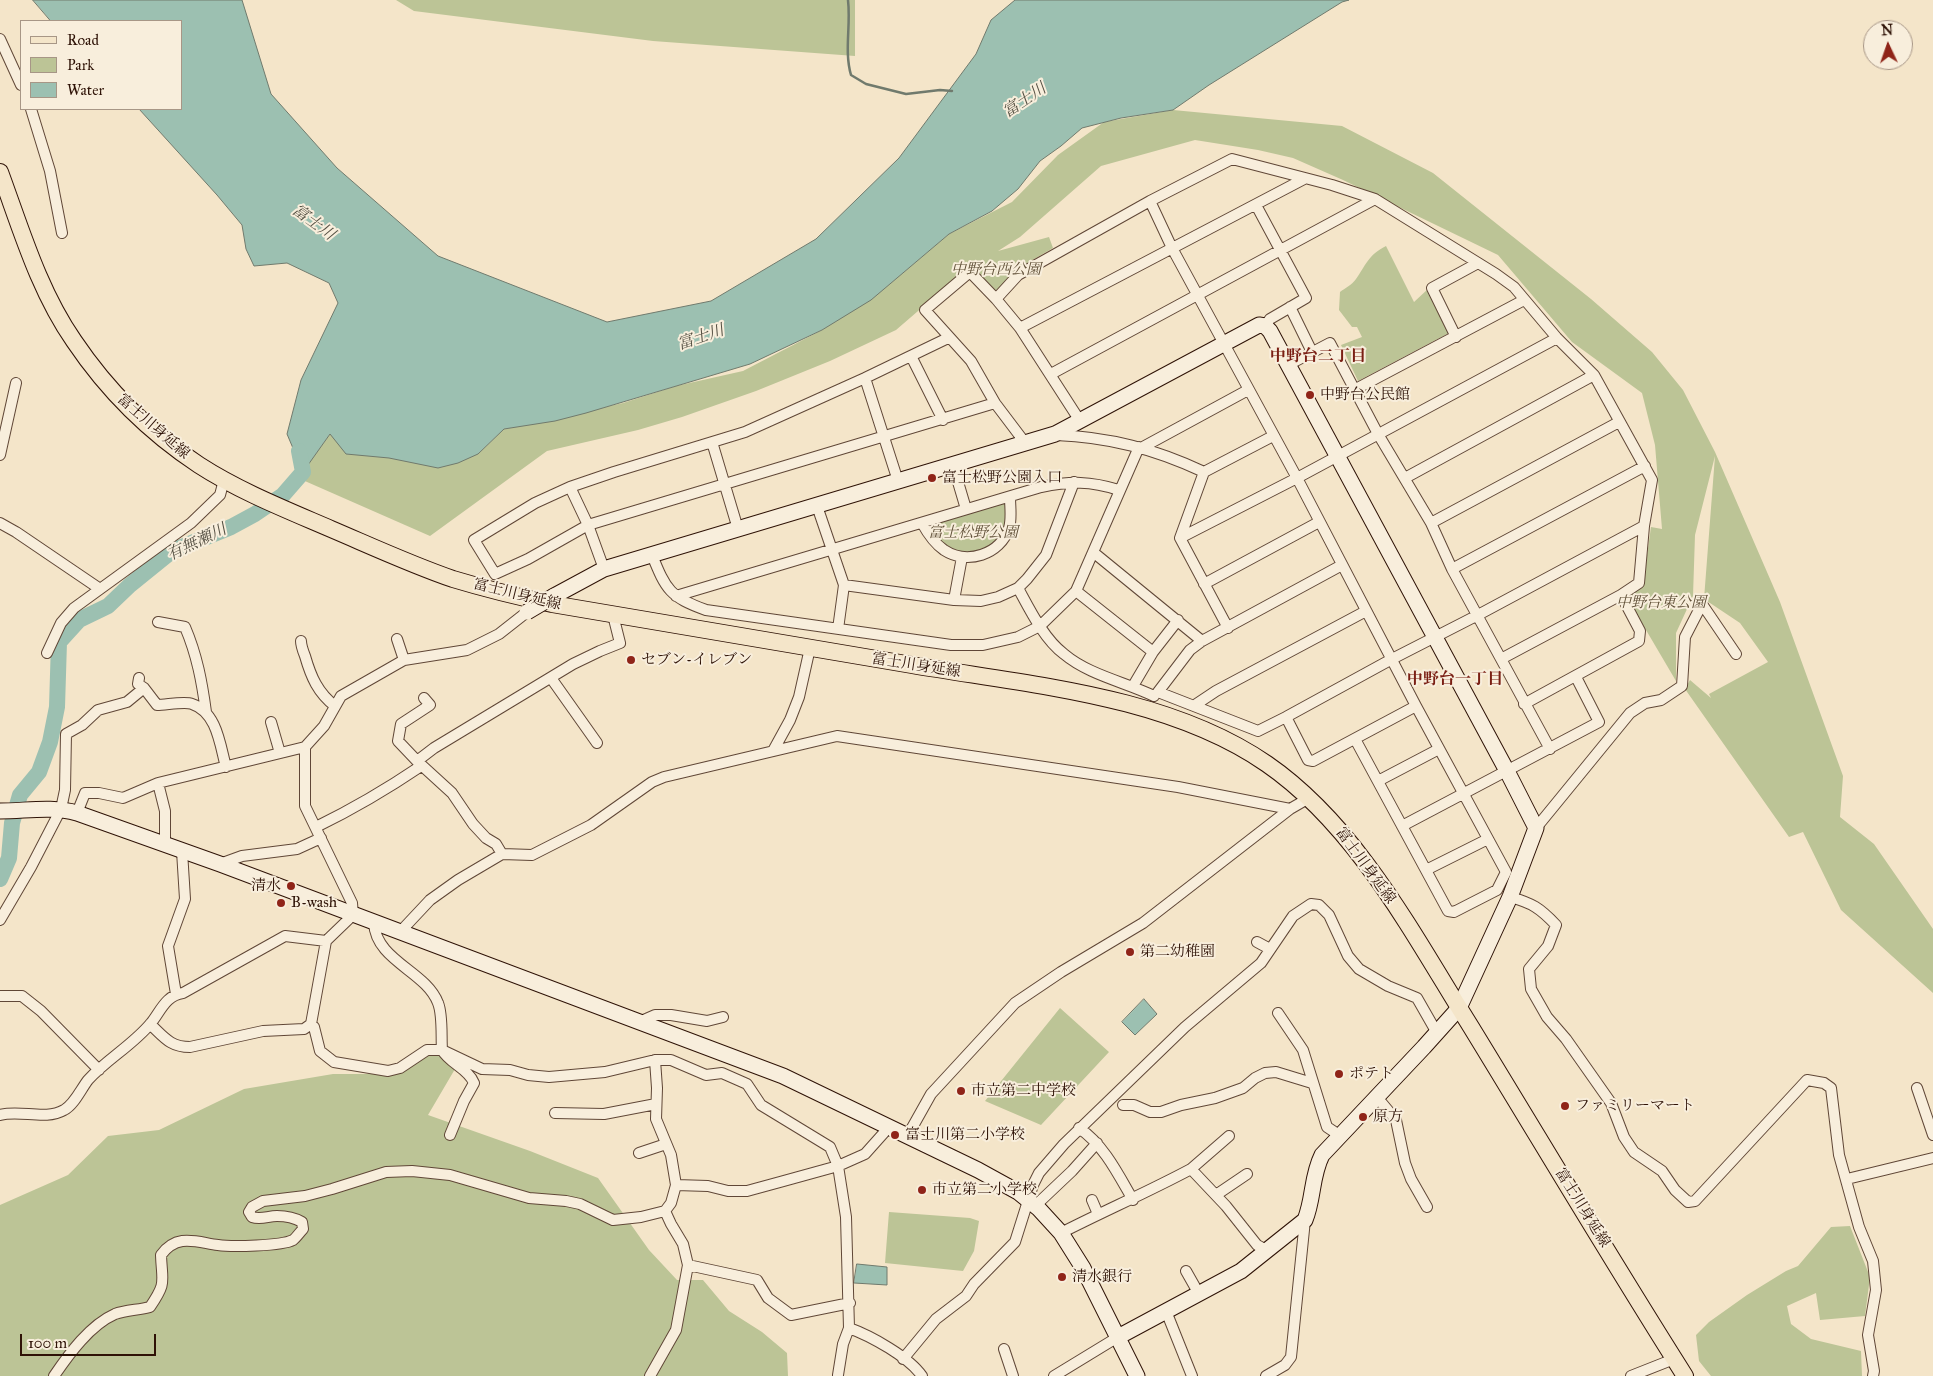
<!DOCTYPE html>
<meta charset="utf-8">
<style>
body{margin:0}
#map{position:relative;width:1933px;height:1376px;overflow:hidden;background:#f4e5c9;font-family:"IM FELL Great Primer",serif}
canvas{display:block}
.legend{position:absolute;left:20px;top:20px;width:162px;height:90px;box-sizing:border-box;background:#f8eedc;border:1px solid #a79686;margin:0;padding:6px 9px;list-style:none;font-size:15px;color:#2e1206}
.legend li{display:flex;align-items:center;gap:10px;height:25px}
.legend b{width:25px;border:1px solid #a79686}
.north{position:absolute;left:1863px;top:20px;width:50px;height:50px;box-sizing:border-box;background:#f8eedc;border:1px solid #a79686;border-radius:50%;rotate:357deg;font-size:14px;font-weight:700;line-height:20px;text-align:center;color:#2e1206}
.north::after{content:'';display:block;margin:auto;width:18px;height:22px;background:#8f2418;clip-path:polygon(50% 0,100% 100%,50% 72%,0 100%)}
.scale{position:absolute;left:20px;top:1334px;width:136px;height:22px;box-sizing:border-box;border:2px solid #2e1206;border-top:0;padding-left:6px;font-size:15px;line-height:18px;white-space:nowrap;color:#2e1206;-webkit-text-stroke:4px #f8eedc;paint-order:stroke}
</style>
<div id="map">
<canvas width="1933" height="1376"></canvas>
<ul class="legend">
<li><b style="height:6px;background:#f4e5c9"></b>Road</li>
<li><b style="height:14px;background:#bcc496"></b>Park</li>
<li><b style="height:14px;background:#9cc0b1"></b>Water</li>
</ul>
<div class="north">N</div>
<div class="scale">100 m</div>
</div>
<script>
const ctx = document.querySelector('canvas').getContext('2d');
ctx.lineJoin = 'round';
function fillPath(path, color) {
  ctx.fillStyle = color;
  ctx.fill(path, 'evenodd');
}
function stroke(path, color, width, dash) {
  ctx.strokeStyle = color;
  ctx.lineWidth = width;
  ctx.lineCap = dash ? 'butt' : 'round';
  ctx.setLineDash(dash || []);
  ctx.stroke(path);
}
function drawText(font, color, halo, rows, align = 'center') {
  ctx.font = font + ' "IM FELL Great Primer","Noto Serif JP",serif';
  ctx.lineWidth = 4;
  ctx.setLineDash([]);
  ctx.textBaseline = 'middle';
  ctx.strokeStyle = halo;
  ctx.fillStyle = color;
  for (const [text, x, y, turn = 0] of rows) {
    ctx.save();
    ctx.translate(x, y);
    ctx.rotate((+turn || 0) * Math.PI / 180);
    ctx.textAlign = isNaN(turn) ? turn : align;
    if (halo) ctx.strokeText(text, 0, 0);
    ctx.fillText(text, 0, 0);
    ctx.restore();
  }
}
const green = new Path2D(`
 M396 0H855V56L653 41 414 11Z
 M1173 110 1342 126 1433 173 1591 299 1652 352 1683 390 1715 452 1780 602 1843 776 1840 817 1874 844 1933 929V993L1841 910 1803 832 1789 837 1685 689 1690 680 1711 698 1709 694 1768 662 1740 623 1704 599 1715 456 1695 535 1693 596 1676 633V681L1626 596 1643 584 1651 527 1662 529 1655 445 1642 393 1572 342 1498 255 1343 180 1293 158 1258 150 1195 140 1101 166 1020 237 998 251 1049 237 1053 248 1017 269 996 294 971 267 961 274 896 330 830 361 756 391 682 417 638 430 547 451 430 536 298 478 330 434 478 454 504 429 623 403 676 386 743 371 822 330 887 286 949 234 1012 202 1058 155 1104 122Z
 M1386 246 1414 302 1428 289 1449 333 1358 381 1341 345 1362 337 1357 327H1352L1339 310 1340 292C1345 288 1352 285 1356 279 1366 265 1368 255 1386 246Z
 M1006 501C1007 512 1008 522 1004 532 1001 541 993 547 985 550 957 561 941 547 928 524Z
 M1060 1008 1109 1052 1041 1125 985 1101Z
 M437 1052 455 1069 428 1115 530 1151 598 1178 649 1250 677 1280H703L729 1311 762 1332 787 1353 788 1376H0V1205L68 1175 108 1136 159 1130 244 1089 333 1074H388L418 1059Z
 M889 1212 970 1218 979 1221 974 1251 963 1271 885 1263Z
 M1850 1226 1870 1277 1865 1316 1820 1320 1816 1293 1787 1306 1791 1324 1811 1339 1861 1351 1862 1376H1711L1699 1361 1696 1335 1709 1322 1747 1295 1786 1271 1798 1266 1831 1227Z`);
const water = new Path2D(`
 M33 0H242L271 94 337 168 438 256 607 322 711 301 816 239 899 158 976 54 991 20 1015 0H1349L1342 2 1209 85 1173 110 1121 118 1082 128 1061 146 1040 161 1018 189 992 211 949 234 871 300 822 330 750 364 586 413 555 421 504 429 478 454 458 463 438 468 389 458 346 454 330 434 303 472 287 434 301 380 338 303 329 283 287 263 254 266 246 249 242 225 217 195 139 109H181V21H51Z
 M1144 999 1157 1014 1135 1035 1122 1022Z
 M857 1264 887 1267V1285L854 1283Z`);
const stream = new Path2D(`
 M848 0C851 25 844 51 851 75L866 84 906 94 940 90 952 91`);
const river = new Path2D(`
 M0 879 9 858 12 823 20 795 39 772 50 742 57 707 59 642 79 620 108 606 130 585 172 551 231 527 255 514 283 495 303 472 299 451`);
const street = new Path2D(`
 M0 39 21 85
 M31 109 50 171 62 233
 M1150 201 1172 248 1297 478 1416 706 1506 872 1497 890 1454 912 1448 911 1355 739
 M1256 205 1306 298 1270 319 1265 326
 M996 299 1018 275 1150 201 1232 159 1332 185 1375 199 1496 274 1514 287 1557 338 1594 375 1652 480 1644 526 1639 583 1621 595 1501 659
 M1290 307 1312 352
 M1020 328 1304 179
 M1456 337 1432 288 1478 263
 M948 338 865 378 745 432 614 472 570 487 535 503 474 540 495 574 528 559 588 525 995 403
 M911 356 943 420
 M1288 365 1330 343 1378 434 1431 523 1452 569 1550 749
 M1051 374 1375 199
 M865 378 898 481
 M1354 390 1524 300
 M1056 435C1109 437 1155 449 1204 472
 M712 442 738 529
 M1026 444 995 403 971 361 925 310 970 272 996 299 1020 328 1080 421
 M1143 447 1248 390
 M0 455 16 383
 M953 465 966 509
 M1405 478 1594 375
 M570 487 588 525 604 569
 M817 506 844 585 838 629
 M0 523 16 532 100 589
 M922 523C928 534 934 543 944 550 967 565 1000 555 1009 528 1012 519 1010 507 1010 497
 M1431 523 1619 422
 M1180 538 1297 478 1557 338
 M1093 552 1202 641
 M652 555C666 590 670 597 706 610L951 645H983L1018 637 1040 626 1076 591 1139 447
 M1342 565 1202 641 1190 650 1158 692 1258 731 1286 717 1392 659 1478 615 1644 526
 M1452 569 1645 466
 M1204 584 1319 522
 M844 585 954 600 981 601 998 597 1018 588 1027 579 1046 555 1074 482
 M1018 588C1030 610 1044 639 1064 654 1089 675 1125 682 1154 696
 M1076 591 1153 652
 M676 596 1041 487C1071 481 1090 481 1119 490
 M954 600 962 557
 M613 615 620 643 600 651 573 664 434 748 417 761 452 793 473 824 486 838 496 844 502 854 532 855 591 825 652 782 664 777 837 736 1178 787 1290 809
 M158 622 185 627C197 655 202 682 206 712
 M1228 628 1180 538 1204 472 1273 436
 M397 639 404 660
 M301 641C301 646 303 651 305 656 311 677 318 693 335 706
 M47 653 61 623 74 608 191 523 220 495 224 480
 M139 678 138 684 144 688 157 705C166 705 185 701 192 704 217 712 220 745 226 767
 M551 678 597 743
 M1133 686 1153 652 1178 620
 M1524 704 1639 641 1640 631 1621 595
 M1195 705 1216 691 1366 611
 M1286 717 1308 760 1313 761 1416 706
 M271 722 280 753
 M773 751 790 720 799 697 810 648
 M417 761 398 741 401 724 430 705 424 698
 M1378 781 1439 749
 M158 783 165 811V845
 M77 813 85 793H99L123 798 158 783 305 747
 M1402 826 1599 722 1576 677
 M316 827C353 809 387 789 421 766
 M1536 828 1630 713 1645 703 1661 700 1682 686 1685 637 1702 604 1736 654
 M220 864 242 856 297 849 321 838
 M1426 870 1488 839
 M1510 897C1532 903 1540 908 1556 925L1548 946 1529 969 1531 989 1547 1017 1566 1039 1611 1103 1624 1137 1634 1152 1662 1171 1675 1190 1688 1202 1695 1201 1807 1080 1824 1083 1831 1088 1839 1155 1859 1227 1873 1261 1876 1290 1868 1335 1874 1371 1873 1376
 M0 920 31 867 61 809 65 790 66 734 82 725 98 710 127 702 144 688
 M374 923C376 961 426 971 438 1003 443 1015 441 1037 442 1050 450 1064 468 1068 474 1083L464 1101 450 1135
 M400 932 430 900 458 880 502 854
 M1257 942 1270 949
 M176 994 168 946 185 899 182 851
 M0 996H22L41 1011 99 1070
 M1278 1013 1303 1050 1327 1127 1339 1135
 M639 1022 655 1015H671L707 1021 723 1017
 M150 1024C164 1037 170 1047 190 1047L263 1031 304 1029 311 1024 314 1027 320 1051 334 1062 388 1071 400 1068 427 1050H442L482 1069 510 1070 528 1075 549 1077 605 1072 655 1060H671L706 1075 722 1073 747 1084 761 1105 830 1147 838 1166 846 1217 849 1328C871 1336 909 1357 922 1376
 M311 1024 326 941 353 915 352 903 305 806V747L324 726 341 696 404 660 467 650 499 634 527 612
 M655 1060 657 1088 656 1119 671 1155 676 1185
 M1917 1088 1933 1135
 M1376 1096 1396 1120 1405 1163 1411 1179 1427 1207
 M1123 1105H1134L1150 1112H1161L1181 1105 1215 1098 1243 1088 1255 1078 1265 1073 1276 1072 1312 1083
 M555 1113 604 1114 656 1104
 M0 1115C20 1109 45 1121 64 1110 74 1105 81 1089 88 1080 107 1059 133 1045 151 1023 160 1012 166 995 183 993L285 936 326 941
 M1079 1128C1104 1145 1118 1174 1133 1200
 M908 1135 931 1094 1015 1003 1061 972 1143 923 1290 809 1309 798
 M639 1153 666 1144
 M1191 1169 1229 1136
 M1847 1179 1933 1158
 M1216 1195 1247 1174
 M1092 1200 1098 1214
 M1035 1206 1072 1171 1097 1143
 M1061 1233C1104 1211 1148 1192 1191 1169L1226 1206 1257 1245 1268 1251
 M688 1265 757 1280 768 1298 791 1315 850 1303
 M1186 1271 1199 1294
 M1166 1311 1192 1376
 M1004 1349 1013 1376
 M903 1359 936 1319 966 1296 974 1284 1015 1242 1033 1185 1039 1173 1064 1144 1185 1027 1261 963 1293 916 1311 904 1319 905 1329 915 1348 956 1359 969 1388 986 1417 998 1437 1033
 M838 1375 843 1344 849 1328
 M54 1376C69 1354 90 1325 115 1314 125 1310 139 1310 150 1307 167 1282 162 1283 161 1255 177 1233 196 1242 218 1245 231 1247 282 1246 293 1240 296 1238 300 1232 303 1229L302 1222C295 1218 285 1216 277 1216 268 1216 261 1220 252 1217L249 1212 252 1207 263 1201 305 1196 332 1189 386 1172 412 1171 450 1175 529 1198 566 1201 580 1204 613 1220 641 1217 665 1211 671 1203 676 1185 708 1186 728 1191H747L780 1182 838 1166 865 1154 890 1126
 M650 1376 676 1330 688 1265 683 1244 671 1224 665 1211
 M1054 1376 1118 1337
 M1266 1376 1285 1365 1291 1357 1305 1220
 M1631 1376 1674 1359`);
const secondary = new Path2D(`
 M554 596 604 569 1055 434 1259 325 1265 326 1270 331 1507 771 1536 828 1510 897 1459 1008 1424 1047 1322 1155C1311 1177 1314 1198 1305 1220L1241 1271 1118 1337
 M0 811C27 811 51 806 77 813L220 864 783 1076 978 1170 1018 1192 1039 1209 1061 1233 1083 1268 1137 1376`);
const primary = new Path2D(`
 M0 172C21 229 39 291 74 341 107 390 149 432 199 465 239 491 287 510 331 529 371 546 412 565 453 579 486 589 519 597 552 604 672 625 792 645 912 665 1029 685 1167 695 1267 764 1357 826 1414 936 1471 1027 1542 1143 1612 1261 1685 1376`);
const secondaryBridge = new Path2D(`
 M527 612 554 596`);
const markers = [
 [1310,395,5,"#8f2418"],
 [932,478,5,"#8f2418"],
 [631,660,5,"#8f2418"],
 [291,886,5,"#8f2418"],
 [281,903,5,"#8f2418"],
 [1130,952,5,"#8f2418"],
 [1339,1074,5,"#8f2418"],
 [961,1091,5,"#8f2418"],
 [1565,1106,5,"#8f2418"],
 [1363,1117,5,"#8f2418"],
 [895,1135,5,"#8f2418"],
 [922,1190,5,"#8f2418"],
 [1062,1277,5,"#8f2418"]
];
const parkNames = [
 ["中野台西公園",996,270],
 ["富士松野公園",973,533],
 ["中野台東公園",1661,603]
];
const poiNames = [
 ["中野台公民館",1320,395],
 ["富士松野公園入口",942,478],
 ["セブン-イレブン",641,660],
 ["清水",281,886,"right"],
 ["B-wash",291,903],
 ["第二幼稚園",1140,952],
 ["ポテト",1349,1074],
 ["市立第二中学校",971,1091],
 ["ファミリーマート",1575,1106],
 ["原方",1373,1117],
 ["富士川第二小学校",905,1135],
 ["市立第二小学校",932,1190],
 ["清水銀行",1072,1277]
];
const streetNames = [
 ["富士川身延線",153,427,41],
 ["富士川身延線",517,595,14],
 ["富士川身延線",916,666,9],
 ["富士川身延線",1365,866,54],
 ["富士川身延線",1582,1208,58]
];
const waterNames = [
 ["富士川",1025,101,-34],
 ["富士川",313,223,36],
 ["富士川",701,338,-19],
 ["有無瀬川",197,543,-26]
];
const neighbourhoodNames = [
 ["中野台二丁目",1318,357],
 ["中野台一丁目",1455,680]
];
fillPath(green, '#bcc496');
fillPath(water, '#9cc0b1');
stroke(water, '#707a6d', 1);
stroke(stream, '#707a6d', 2.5);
stroke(river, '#9cc0b1', 16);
stroke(street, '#604737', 12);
stroke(secondary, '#2e1206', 17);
stroke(primary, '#2e1206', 18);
stroke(street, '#f8eedc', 10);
stroke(secondary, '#f8eedc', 15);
stroke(primary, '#f4e5c9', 16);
stroke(secondaryBridge, '#2e1206', 17, []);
stroke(secondaryBridge, '#f8eedc', 15);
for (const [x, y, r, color] of markers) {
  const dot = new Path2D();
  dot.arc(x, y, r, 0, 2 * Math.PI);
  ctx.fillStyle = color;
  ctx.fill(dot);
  stroke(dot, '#f8eedc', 2);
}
drawText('italic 15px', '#605038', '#f8eedc', parkNames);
drawText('15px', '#2e1206', '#f8eedc', poiNames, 'left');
drawText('15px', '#2e1206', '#f8eedc', streetNames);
drawText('italic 16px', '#544f42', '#f8eedc', waterNames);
drawText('bold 16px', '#7a1f14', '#f8eedc', neighbourhoodNames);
</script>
